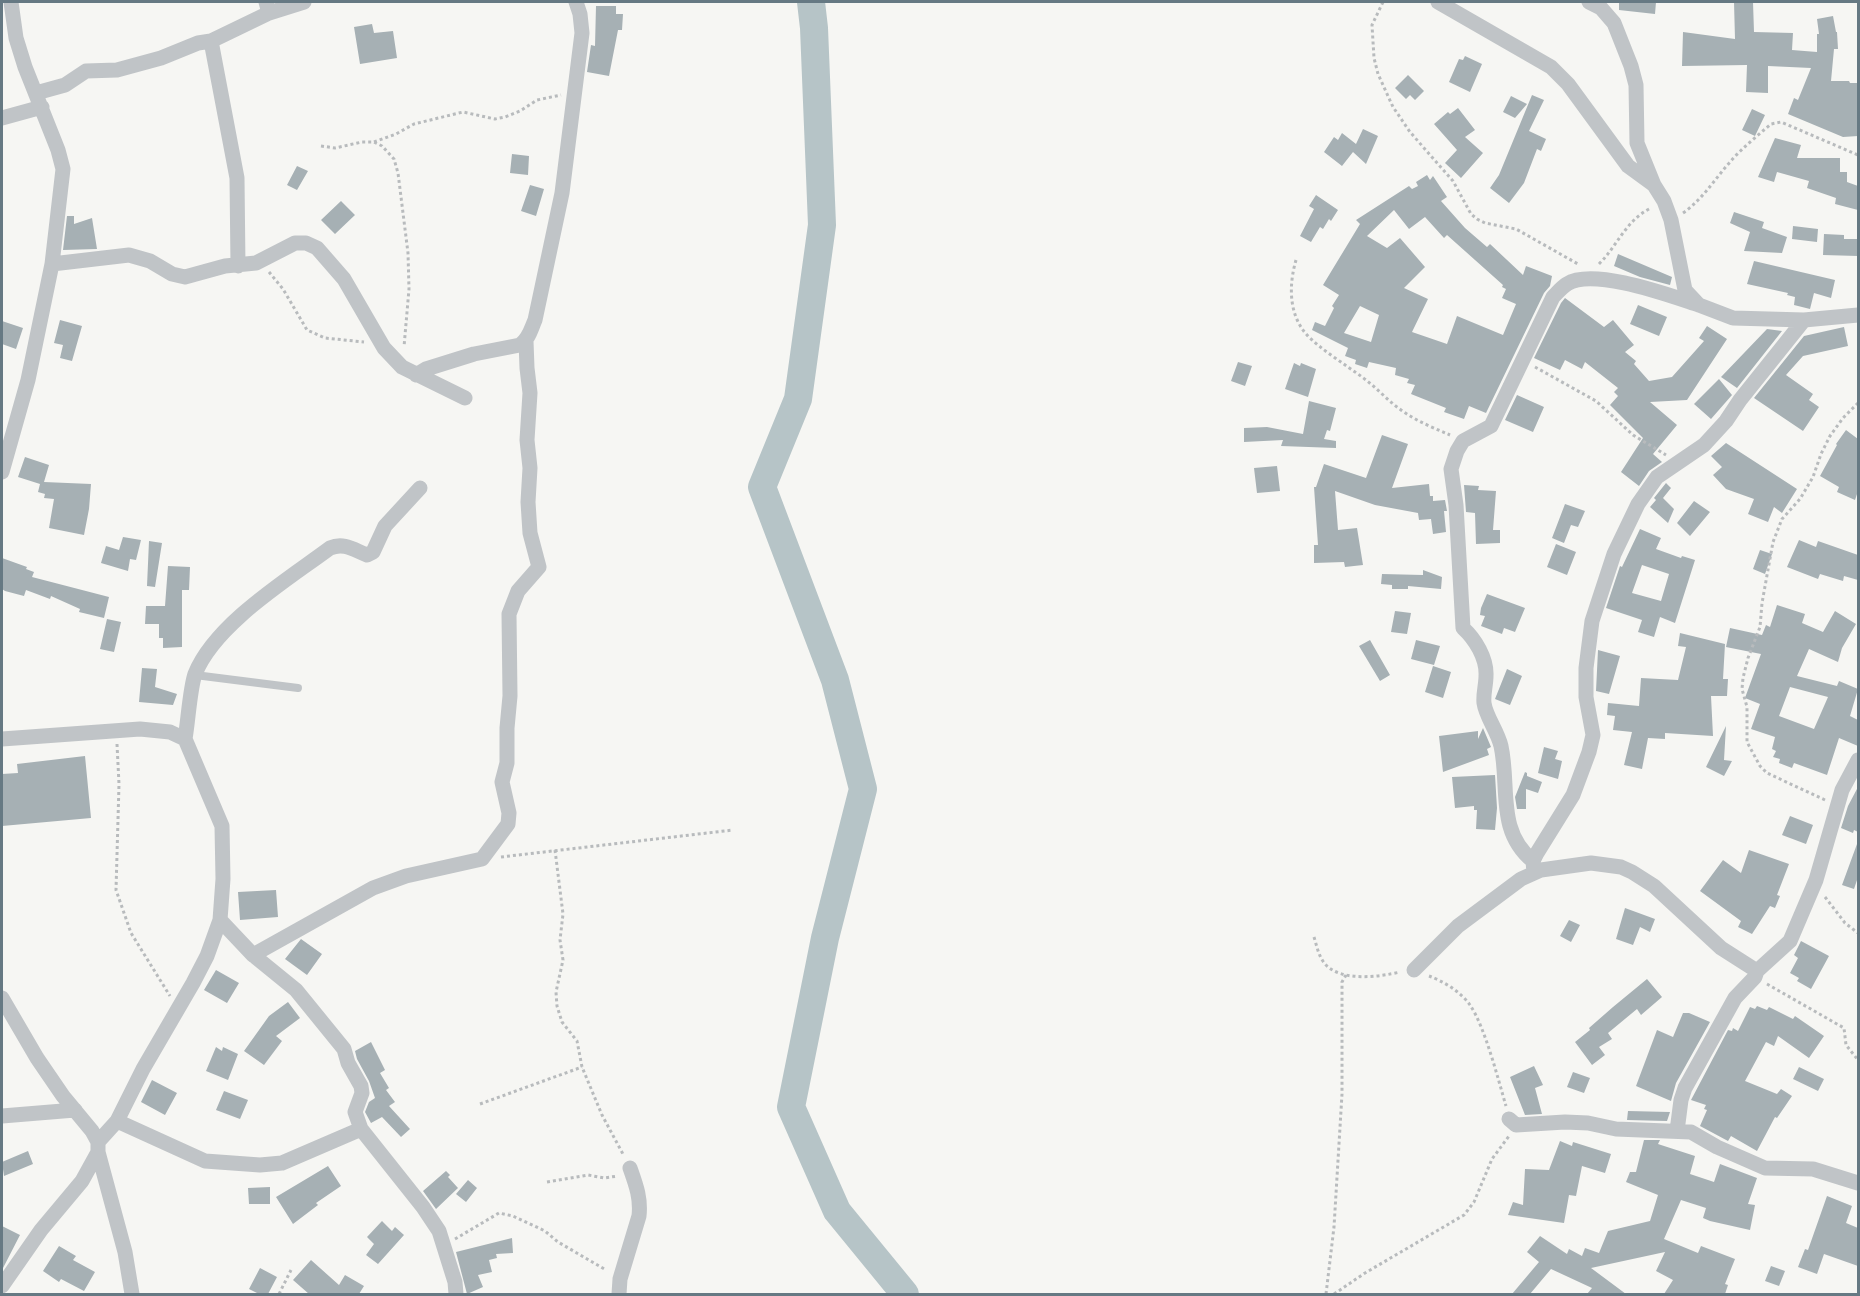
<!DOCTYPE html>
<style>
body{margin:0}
#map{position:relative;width:1860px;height:1296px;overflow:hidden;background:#f6f6f3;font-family:"IBM Plex Sans",sans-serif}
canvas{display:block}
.frame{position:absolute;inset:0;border:3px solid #667983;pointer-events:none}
</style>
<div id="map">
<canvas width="1860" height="1296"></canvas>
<div class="frame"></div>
</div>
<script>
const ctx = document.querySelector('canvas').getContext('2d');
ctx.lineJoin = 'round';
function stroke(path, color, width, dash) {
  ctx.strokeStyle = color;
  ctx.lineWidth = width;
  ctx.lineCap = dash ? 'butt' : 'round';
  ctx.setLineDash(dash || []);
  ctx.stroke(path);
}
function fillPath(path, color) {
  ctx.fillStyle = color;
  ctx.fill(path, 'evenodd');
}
const river = new Path2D(`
 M811 2 814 28 822 225 798 399 762 487 835 680 863 789 825 938 791 1107 837 1211 905 1294`);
const building = new Path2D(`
 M1619 2H1656L1655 14 1619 10Z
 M1734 2H1753L1754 32 1793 33 1792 50 1817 52V34H1819L1817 19 1833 16 1836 32H1837L1838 49H1834L1831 81H1849L1850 83H1858V136L1843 137 1788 114 1794 98 1798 100 1811 68 1768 66V93L1746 92 1747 65 1682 66 1683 32 1735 39Z
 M596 6H616V14H623L622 30H618L609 76 587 72 591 45 595 46Z
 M372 24 374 33 393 31 397 58 360 64 354 27Z
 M1465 56 1482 64 1470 92 1449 82 1459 59 1463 60Z
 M1408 75 1424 91 1415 100 1410 95 1406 99 1395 88Z
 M1532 95 1544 100 1529 131 1546 139 1541 151 1537 149 1524 183 1509 203 1490 188 1499 175Z
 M1511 96 1527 104 1515 118 1503 112Z
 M1458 108 1475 130 1465 137 1483 153 1461 178 1445 163 1457 150 1434 124 1448 112 1450 114Z
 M1752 109 1765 115 1755 136 1742 130Z
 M1363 129 1378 136 1366 164 1353 152 1342 166 1324 152 1334 137 1338 140 1342 133 1356 144Z
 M1775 138 1801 145 1797 158H1840V172H1847V182L1858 186V210L1835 204 1836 198 1807 188 1809 181 1777 172 1774 182 1758 177Z
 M512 154 529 156 528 175 510 173Z
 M297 166 308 171 297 190 287 185Z
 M1427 175 1430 180 1433 176 1447 197 1441 201 1465 228 1487 247 1490 244 1523 275 1526 266 1552 276 1550 286 1544 293 1486 413 1469 406 1464 419 1444 412 1446 408 1411 394 1415 385 1407 383 1409 379 1395 375 1396 368 1369 362 1367 368 1355 364 1356 360 1345 356 1348 348 1312 330 1315 322 1325 326 1334 308 1332 306 1339 295 1323 285 1360 224 1356 220 1409 186 1412 189 1418 186 1416 182ZM1394 210 1409 229 1425 217 1444 238 1447 235 1503 285 1502 287 1506 289 1502 298 1516 304 1503 335 1457 316 1447 344 1412 332 1428 299 1404 288 1425 267 1400 238 1387 248 1367 236ZM1360 306 1379 315 1371 342 1344 333Z
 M530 185 544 189 536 216 521 211Z
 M1316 195 1338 210 1331 221 1329 219 1323 229 1320 227 1311 242 1300 236 1314 209 1309 206Z
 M341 201 355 215 335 234 321 220Z
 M1734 212 1764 222 1762 228 1787 237 1782 253 1744 251 1750 232 1730 223Z
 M67 216H74V224L92 218 97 249 63 250Z
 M1793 226 1818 229 1817 242 1792 239Z
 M1824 234 1844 235V239H1858V256L1823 255Z
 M1618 254 1672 277 1670 285 1640 277 1614 266Z
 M1754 261 1835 280 1831 298 1814 293 1810 309 1794 305 1795 297 1787 295 1788 293 1747 284Z
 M1565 298 1604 327 1613 320 1634 345 1625 352 1636 361 1634 364 1649 381 1672 377 1704 341 1699 338 1707 326 1727 339 1687 400 1650 402 1677 425 1653 454 1662 462 1649 471 1639 486 1621 472 1643 438 1610 405 1618 396 1614 392 1618 388 1585 362 1582 369 1565 360 1560 370 1534 358 1561 303Z
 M1638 305 1667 317 1659 336 1630 324Z
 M60 320 82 326 72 361 60 358 63 345 54 343Z
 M2 321 23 328 16 349 2 344Z
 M1844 327 1848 346 1803 356 1786 375 1813 394 1809 400 1819 407 1803 431 1754 398 1804 336Z
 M1767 329 1782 331 1737 388 1721 377Z
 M1238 362 1252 366 1245 386 1231 381Z
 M1294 363 1300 366 1301 363 1316 369 1308 397 1285 389Z
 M1719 379 1732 395 1711 419 1694 404Z
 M1517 395 1544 407 1533 432 1505 420Z
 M1309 401 1336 408 1330 431 1327 430 1324 439 1336 441V448L1281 446 1283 440 1244 442V428L1267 427 1303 434Z
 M1846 430 1858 439V491L1855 500 1837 492 1839 487 1820 476 1837 445 1836 444Z
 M1382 435 1408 444 1392 488 1429 484 1430 496H1433V501L1445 500 1447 511H1444L1446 532 1433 534 1431 519 1419 520 1418 513 1375 505 1335 491 1338 530 1357 528 1363 565 1345 567 1344 562 1314 563V545H1318L1314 487H1316L1324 464 1366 478Z
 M1726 443 1797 489 1782 513 1774 507 1768 522 1748 514 1754 499 1726 489 1713 475 1722 467 1711 456Z
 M25 457 49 465 44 482 91 484 89 509 84 535 49 528 54 499 44 498 45 494 38 492 40 484 18 477Z
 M1277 466 1280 491 1257 493 1254 468Z
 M1666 483 1671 488 1663 498 1674 509 1668 523 1650 507 1656 500 1654 498Z
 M1464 485 1479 486 1478 490 1496 491 1493 530H1500V543L1476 544 1475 513 1466 512Z
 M1694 501 1710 512 1690 536 1677 523Z
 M1565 504 1585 511 1578 527 1571 525 1564 543 1552 538Z
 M1640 529 1661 538 1656 549 1681 558 1682 556 1695 560 1675 623 1660 617 1654 637 1638 632 1642 620 1606 608 1620 566 1622 567ZM1642 565 1669 574 1661 601 1632 593Z
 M123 537 141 540 136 560 130 559 128 571 101 563 106 546 119 550Z
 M1799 540 1816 547 1818 541 1858 555V580L1844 576 1843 581 1820 574 1818 579 1787 567Z
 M149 541 162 543 155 587 147 586Z
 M1556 544 1576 552 1567 575 1547 567Z
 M1760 550 1772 554 1765 574 1753 569Z
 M2 558 27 567 26 569 34 572 32 577 109 597 104 618 79 612 80 609 51 596 50 599 26 590 24 596 5 591 2 589Z
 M168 566 190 567 189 590H182V647L163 648V638H159V624H145L146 606H165Z
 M1423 570 1442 577 1441 589 1408 586V589H1392V585L1381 584 1382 574 1423 575Z
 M1487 594 1525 608 1515 632 1504 628 1502 634 1481 626 1485 616 1480 615 1481 608Z
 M1777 605 1805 614 1802 623 1823 632 1835 611 1856 624 1842 648 1838 662 1809 649 1797 676 1837 686 1839 681 1858 689 1850 716 1858 720V746L1839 738 1827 775 1794 763 1792 768 1779 763 1780 759 1773 757 1776 751 1772 749 1775 737 1751 729 1760 704 1745 698 1761 654 1726 647 1730 628 1762 635 1766 625 1770 627ZM1790 687 1828 697 1814 729 1779 716Z
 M1395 611 1411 613 1407 634 1391 632Z
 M107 619 121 622 114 652 100 649Z
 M1680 633 1725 644 1723 679H1728L1727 696H1711L1713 736 1665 733V739L1648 738 1642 769 1624 765 1632 732 1613 730 1615 716 1607 715 1608 703 1639 706 1641 678 1678 680 1686 647 1678 646Z
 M1370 640 1390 675 1380 681 1359 646Z
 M1416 640 1440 646 1434 665 1411 659Z
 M1598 650 1620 656 1609 694 1596 691Z
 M1433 666 1451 672 1443 698 1425 692Z
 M142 668 157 669 155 687 177 694 173 705 139 702Z
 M1507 669 1522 676 1510 705 1495 699Z
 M1726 726 1724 760 1732 761 1724 776 1706 767Z
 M1483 728 1491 747 1487 749 1489 755 1443 772 1439 736 1478 731V739Z
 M1544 747 1558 751 1555 759 1562 761 1558 779 1538 773Z
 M85 756 91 818 2 826V774L18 773 17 764Z
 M1525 772 1527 773V776L1542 782 1538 793 1526 789V809H1517L1515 797Z
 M1495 775 1497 808 1495 830 1476 829 1477 810H1474V806L1455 808 1452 777Z
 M1858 787V832L1854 830 1853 833 1841 828 1848 806Z
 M1790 816 1813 825 1806 844 1782 835Z
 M1857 844 1858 877 1854 889 1842 885Z
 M1749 850 1789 864 1777 895 1780 896 1775 908 1770 906 1752 934 1738 927 1741 921 1700 891 1723 860 1741 873Z
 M276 890 278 917 240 920 238 892Z
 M1625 908 1655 919 1650 932 1640 927 1633 945 1616 939Z
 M1569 920 1580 925 1571 942 1560 936Z
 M301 939 322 954 307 975 285 959Z
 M1801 941 1829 956 1811 989 1797 981 1799 978 1790 973 1798 958 1794 955Z
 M216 970 239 983 227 1003 204 990Z
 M1647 979 1662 997 1641 1015 1637 1009 1608 1033 1612 1039 1599 1047 1605 1055 1592 1065 1575 1042 1590 1030 1589 1028 1613 1007Z
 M288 1002 300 1018 276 1036 282 1041 264 1065 244 1051 269 1016Z
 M1757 1006 1767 1010 1769 1007 1793 1019 1795 1016 1824 1036 1809 1058 1778 1036 1774 1046 1766 1042 1745 1081 1777 1094 1781 1089 1792 1096 1777 1118 1775 1117 1757 1151 1731 1136 1728 1141 1700 1126 1707 1110 1704 1109 1706 1105 1691 1100 1728 1030 1732 1031 1733 1028 1738 1031 1750 1007 1755 1009Z
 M1683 1013H1689L1710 1022 1676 1083 1671 1101 1636 1086 1657 1030 1673 1037Z
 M371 1042 385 1070 380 1073 389 1088 386 1090 395 1102 389 1106 410 1129 401 1137 382 1117 371 1123 365 1112 369 1102 375 1098 369 1081 357 1059 355 1051Z
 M216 1047 222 1051 223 1047 238 1054 228 1080 206 1071Z
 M1534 1066 1543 1085 1535 1088 1542 1114 1525 1115 1510 1077Z
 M1799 1067 1824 1079 1818 1091 1793 1079Z
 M1573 1072 1590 1078 1584 1093 1567 1087Z
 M152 1080 177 1093 165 1115 141 1102Z
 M224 1091 248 1100 240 1119 216 1110Z
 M1628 1111 1670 1112 1667 1121 1627 1120Z
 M1644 1140H1660L1658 1144 1661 1145 1695 1156 1690 1174 1714 1182 1720 1164 1757 1178 1748 1204 1755 1205 1750 1230 1710 1221 1703 1218 1706 1208 1681 1200 1664 1239 1698 1253 1701 1246 1735 1259 1725 1284 1728 1285 1725 1294H1664L1673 1280 1656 1271 1665 1252 1591 1268 1626 1294H1587L1592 1288 1551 1269 1530 1294H1512L1539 1262 1527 1252 1540 1236 1567 1254 1569 1249 1582 1256 1585 1248 1599 1253 1608 1231 1650 1221 1658 1195 1626 1182 1630 1172H1636Z
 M1560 1141 1572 1146 1573 1142 1611 1154 1605 1173 1582 1166 1576 1196 1569 1195 1564 1223 1508 1215 1513 1202 1523 1205 1525 1169 1549 1170Z
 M28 1151 33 1164 4 1176 2 1162Z
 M328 1166 341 1186 316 1203 318 1205 293 1224 276 1197Z
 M446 1171 450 1175 448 1177 458 1188 436 1209 423 1191Z
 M468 1180 477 1188 466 1202 456 1194Z
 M270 1187V1204H249L248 1188Z
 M1827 1196 1852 1206 1846 1223 1858 1228V1266L1824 1254 1817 1274 1798 1267 1805 1249 1808 1250Z
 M382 1221 392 1231 395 1227 404 1235 378 1264 366 1255 374 1244 367 1237Z
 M2 1226 20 1235 2 1270Z
 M512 1238 513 1253 496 1254 497 1258 489 1260 492 1272 478 1275 483 1287 467 1294 456 1252Z
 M59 1246 76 1256 73 1260 95 1272 84 1291 61 1279 59 1282 43 1271Z
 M311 1260 339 1285 345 1275 364 1286 359 1294H309L293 1280Z
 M1771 1266 1785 1271 1779 1286 1765 1281Z
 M260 1268 277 1277 268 1294H259L249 1289Z`);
const path = new Path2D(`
 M1383 2 1372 25 1374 58 1378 74 1393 107 1410 132 1453 181 1471 214 1477 219 1485 223 1516 229 1578 264
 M374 142 396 134 414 124 463 112 495 119 505 117 520 111 537 100 561 95
 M321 146 335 148 362 142H374L382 146 394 159 398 173 408 253 409 289 404 347
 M1683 213C1703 199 1714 180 1730 162 1742 148 1757 136 1771 124L1781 122 1858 155
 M1296 260C1289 284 1288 314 1307 335 1320 349 1346 365 1362 377 1376 387 1387 400 1401 410 1416 421 1434 428 1450 435
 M1599 264C1618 245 1626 220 1651 208
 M269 272 283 289 307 330 325 338 364 342
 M1535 367 1596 401 1633 435 1666 455
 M117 744 119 784 116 890 131 933 170 996
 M1825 800 1767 773 1760 766 1747 742V707L1742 689 1743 678 1748 658 1760 627 1762 603 1773 542 1782 519 1800 499 1813 477 1821 454 1830 436 1843 418 1858 403
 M555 850 563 914 560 940 563 960 556 992 557 1006 562 1022 577 1041 582 1067 602 1115 624 1156
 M501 857 733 830
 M1825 897 1845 923 1858 933
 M1314 937C1317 947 1319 957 1325 964 1341 982 1379 977 1400 972
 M1429 976C1443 981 1461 992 1470 1005 1485 1027 1498 1079 1506 1106
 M1767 984 1844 1028 1846 1045 1858 1060
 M480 1104 582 1067
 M547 1182 588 1175 604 1178 618 1176
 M455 1239 499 1213 513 1216 545 1231 558 1242 606 1270
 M279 1294 291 1270
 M1326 1294 1334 1227 1342 1094V982L1346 975
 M1334 1294 1365 1273 1464 1215 1474 1202 1492 1159 1509 1136`);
const service = new Path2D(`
 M195 675 298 688`);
const minor = new Path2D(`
 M1438 2 1551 67 1568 84 1628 166 1654 185
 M1589 2 1601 8 1614 23 1631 66 1636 85 1637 143 1654 185 1664 201 1671 220 1685 290 1699 305 1733 318 1804 320 1858 315
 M269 13 304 2
 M36 93 65 85 86 71 117 70 161 58 198 43 211 41
 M2 118 42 107
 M52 264 129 255 150 261 172 274 185 277 225 266 256 263 295 243H306L317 248 344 279 384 348 402 367 465 398
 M238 266 237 178 211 41 269 13 266 2
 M416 375 426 369 474 354 520 345C529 339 531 329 535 320L562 193 582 33 580 14 576 2
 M2 472 28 380 52 264 63 169 58 150 25 67 16 38 11 2
 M2 739 140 729 170 732 185 739 222 826 223 879 220 920 207 956 193 983 143 1069 117 1121 98 1142
 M185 739C188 722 190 688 195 674 215 624 287 580 330 548 344 542 354 550 367 555L373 552 385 526 420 488
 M1533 861C1496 831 1510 787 1501 746 1497 730 1486 717 1484 703 1483 694 1486 685 1486 676 1487 658 1475 639 1463 628L1456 505 1451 469 1457 451 1463 441 1491 426 1553 297C1557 293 1562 287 1567 284 1593 267 1671 296 1699 305
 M1534 873 1533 861 1537 853 1573 795 1589 752 1593 735 1586 697V668L1592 621 1614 554 1638 504 1657 477 1704 445 1726 421 1740 400 1804 320
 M220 920 253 955 373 888 406 876 482 859 508 824 509 813 502 782 507 763V728L510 696 509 614 518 591 539 567 530 533 528 502 530 468 527 440 530 393 527 368 526 341
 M253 955 296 990 344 1049 348 1063 361 1086 362 1093 355 1112 361 1129 423 1207 439 1231 455 1282 456 1294
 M1414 970 1458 926 1521 879 1541 870 1591 863 1621 867 1632 872 1654 886 1721 948 1757 971
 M2 998 37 1058 63 1096 92 1131 98 1142V1152L125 1252 132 1294
 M2 1116 75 1110
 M1509 1119 1516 1125 1565 1122 1588 1123 1616 1129 1691 1132 1717 1147 1765 1168 1813 1169 1858 1183
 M117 1121 205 1161 260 1165 282 1163 361 1129
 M1677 1131 1681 1100 1685 1088 1735 998 1755 977 1757 971 1790 941 1816 880 1842 790 1858 760
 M2 1286 41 1230 82 1181 98 1152
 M619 1294 620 1279 639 1216C641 1198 636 1185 630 1168`);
stroke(river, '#b6c4c7', 28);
fillPath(building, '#a6b0b4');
stroke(path, '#b8bbbd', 3, [3, 3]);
stroke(service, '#c0c4c7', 8);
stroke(minor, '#c0c4c7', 15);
</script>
